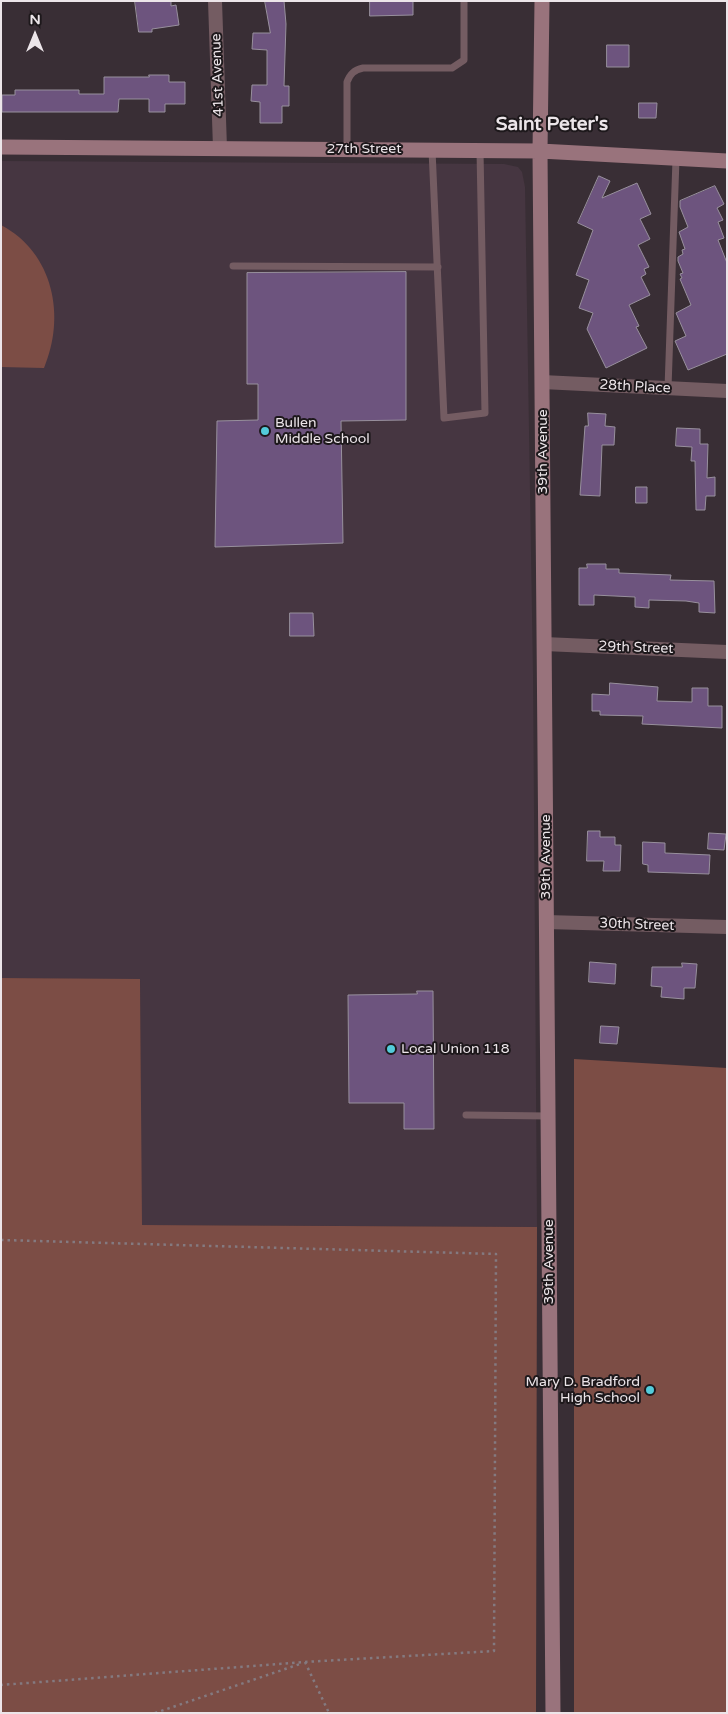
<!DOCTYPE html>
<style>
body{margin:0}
#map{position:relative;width:728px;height:1714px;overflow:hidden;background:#392e35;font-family:"Varela Round",sans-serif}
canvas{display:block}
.frame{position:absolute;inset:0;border:2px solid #ece5e9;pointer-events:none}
.north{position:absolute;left:10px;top:10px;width:50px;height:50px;-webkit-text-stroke:4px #1d181b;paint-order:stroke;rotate:0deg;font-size:14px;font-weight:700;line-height:20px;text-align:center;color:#ece5e9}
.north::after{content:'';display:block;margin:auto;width:18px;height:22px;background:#ece5e9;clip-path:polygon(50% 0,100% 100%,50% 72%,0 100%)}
</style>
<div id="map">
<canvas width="728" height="1714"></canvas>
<div class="frame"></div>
<div class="north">N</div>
</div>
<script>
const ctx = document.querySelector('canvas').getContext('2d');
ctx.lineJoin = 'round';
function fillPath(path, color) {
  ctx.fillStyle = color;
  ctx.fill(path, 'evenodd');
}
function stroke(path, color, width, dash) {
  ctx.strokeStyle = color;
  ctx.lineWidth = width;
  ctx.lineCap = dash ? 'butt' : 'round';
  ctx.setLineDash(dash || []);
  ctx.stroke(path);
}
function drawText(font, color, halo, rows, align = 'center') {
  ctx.font = font + ' "Varela Round",sans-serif';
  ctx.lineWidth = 4;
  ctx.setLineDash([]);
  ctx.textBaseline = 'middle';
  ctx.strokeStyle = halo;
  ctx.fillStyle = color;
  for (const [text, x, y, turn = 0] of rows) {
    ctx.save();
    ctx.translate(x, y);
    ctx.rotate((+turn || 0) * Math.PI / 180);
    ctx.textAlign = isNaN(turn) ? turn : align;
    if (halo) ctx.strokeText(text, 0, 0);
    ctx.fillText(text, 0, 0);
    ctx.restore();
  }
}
const built = new Path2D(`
 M1 161 504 164 518 167 522 172 525 187 533 674 537 1227 141 1225 140 980 1 978Z`);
const green = new Path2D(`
 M1 225C54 253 66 317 44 368L1 367Z
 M1 978 140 979 142 1225 537 1227 536 1713H1Z
 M574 1059 727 1068V1713H574Z`);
const building = new Path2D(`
 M135 1H171V6L176 5 179 25 152 29V32H139Z
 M265 1H284L286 24 284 86H289V106H282V123H260V102L251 101 252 85H267V50L252 49 253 33H270Z
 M370 1H413V15L370 16Z
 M607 45H629V67H607Z
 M149 75H169V82H185V104H165V112H149V99H119L118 112H2V95H15V90H79V94H104V77H149Z
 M639 103H657L656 118H639Z
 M599 176 610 181 602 198 637 183 651 214 640 219 650 239 638 245 649 267 644 269 646 274 641 277 650 295 629 305 639 326 636 327 647 348 606 368 587 329 593 313 579 308 589 280 576 275 593 230 578 223Z
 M715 186 724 204 717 208 723 220 718 222 724 238 718 240 727 263V354L688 370 675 341 686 336 676 313 691 305 680 279 682 278 680 274 683 273 678 261V257L683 254 682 250 685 249 679 232 688 227 680 207V201Z
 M406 272V420L341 421 343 543 215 547 217 421 258 420V384H247V273Z
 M588 413 606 414 605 426 615 427 614 445H602L600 496 580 495 585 426H588Z
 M677 428 700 429V444H708L707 478 715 477V496H706L705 510H696L695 461H691L692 447 676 446Z
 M636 487H647V503H636Z
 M587 564H606V569H619V573L671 575 670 580 714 581 715 613 699 612V603L686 601 649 600V608L635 607V597L594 595V605H579V568H587Z
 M290 613H313L314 636H290Z
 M610 683 658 687 657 701 692 702V688H708V706H722V728L642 724 643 716 600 715V711H592V694L609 695Z
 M588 831H600V837H615V845H621L620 871H603L604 861H587Z
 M709 833 726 834 724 850 708 849Z
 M643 842 665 843V853L710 855 709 874 648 872V865L643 864Z
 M590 962 616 964 615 984 589 982Z
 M682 963 697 964 695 988H684V999L661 997 662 987 651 986 652 967H682Z
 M417 991H433L434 1129H404V1103H349L348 995 417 994Z
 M601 1026 619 1027 617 1044 600 1043Z`);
const path = new Path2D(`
 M1 1240 496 1254 494 1651 305 1662 1 1685
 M305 1662 329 1713
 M155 1713 300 1664`);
const lane = new Path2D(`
 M347 149V82C350 74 354 70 363 68H452L464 60V1
 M432 150 444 418 485 413 480 151
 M233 266 438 267
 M668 388 676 159
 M466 1115 548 1116`);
const street = new Path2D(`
 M215 1 220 148
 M542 382 727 391
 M544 644 727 652
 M546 922 727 927`);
const secondary = new Path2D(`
 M542 1 540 151 553 1713
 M1 147 540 151 727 161`);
const markers = [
 [265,431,5,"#53cbda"],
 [391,1049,5,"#53cbda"],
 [650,1390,5,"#53cbda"]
];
const streetNames = [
 ["41st Avenue",218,75,-92],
 ["27th Street",364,149],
 ["28th Place",635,387,3],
 ["39th Avenue",543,452,-90],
 ["29th Street",636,648,2],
 ["39th Avenue",546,857,-90],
 ["30th Street",637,925,2],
 ["39th Avenue",549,1262,-90]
];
const poiNames = [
 ["Bullen",275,423],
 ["Middle School",275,439],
 ["Local Union 118",401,1049],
 ["Mary D. Bradford",640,1382,"right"],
 ["High School",640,1398,"right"]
];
const districtNames = [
 ["Saint Peter's",552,125]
];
fillPath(built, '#463641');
fillPath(green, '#7c4d45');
fillPath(building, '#6d547e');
stroke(building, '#98909d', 1);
stroke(path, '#847a80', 2.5, [2.5, 4]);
stroke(lane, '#745c62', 7);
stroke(street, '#745c62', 14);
stroke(secondary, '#99737c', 15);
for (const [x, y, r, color] of markers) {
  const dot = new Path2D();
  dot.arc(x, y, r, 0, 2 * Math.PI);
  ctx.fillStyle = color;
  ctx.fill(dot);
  stroke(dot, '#1d181b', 2);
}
drawText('14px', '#ece5e9', '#1d181b', streetNames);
drawText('14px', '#ece5e9', '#1d181b', poiNames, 'left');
drawText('bold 19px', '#ece5e9', '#1d181b', districtNames);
</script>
